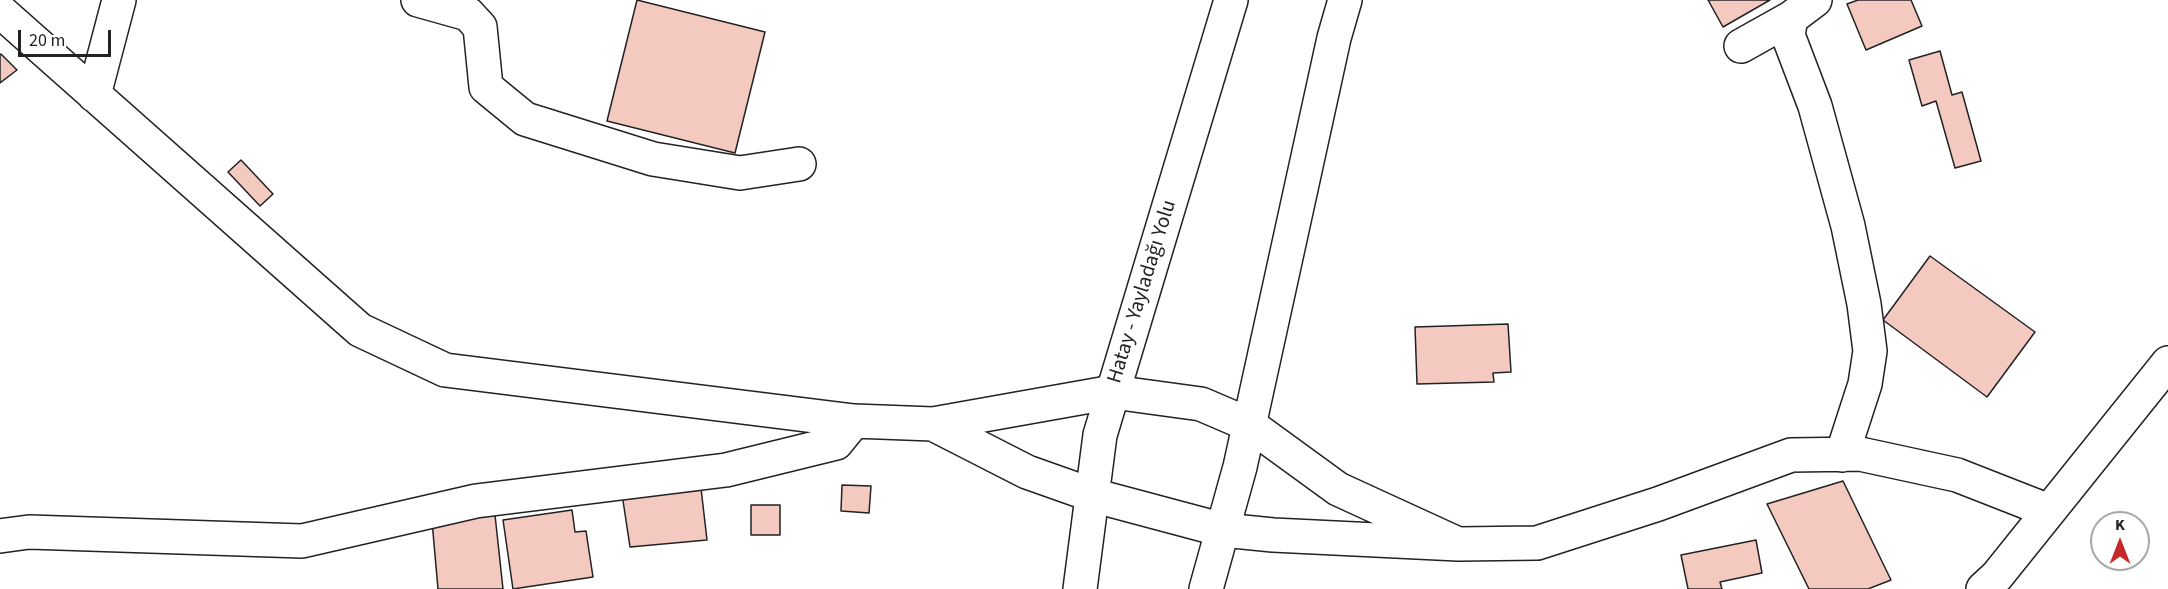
<!DOCTYPE html>
<meta charset="utf-8">
<style>
body{margin:0}
#map{position:relative;width:2168px;height:589px;overflow:hidden;background:#fff;font-family:"Source Sans 3",sans-serif}
canvas{display:block}
.north{position:absolute;left:2090px;top:511px;width:60px;height:60px;box-sizing:border-box;background:#fff;border:2px solid #a7a7a7;border-radius:50%;rotate:0deg;font-size:16px;font-weight:700;line-height:24px;text-align:center;color:#222}
.north::after{content:'';display:block;margin:auto;width:21px;height:27px;background:#c62828;clip-path:polygon(50% 0,100% 100%,50% 72%,0 100%)}
.scale{position:absolute;left:18px;top:30px;width:93px;height:27px;box-sizing:border-box;border:3px solid #222;border-top:0;padding-left:8px;font-size:18px;line-height:21px;white-space:nowrap;color:#222;-webkit-text-stroke:4px #fff;paint-order:stroke}
</style>
<div id="map">
<canvas width="2168" height="589"></canvas>
<div class="north">K</div>
<div class="scale">20 m</div>
</div>
<script>
const ctx = document.querySelector('canvas').getContext('2d');
ctx.lineJoin = 'round';
function fillPath(path, color) {
  ctx.fillStyle = color;
  ctx.fill(path, 'evenodd');
}
function stroke(path, color, width, dash) {
  ctx.strokeStyle = color;
  ctx.lineWidth = width;
  ctx.lineCap = dash ? 'butt' : 'round';
  ctx.setLineDash(dash || []);
  ctx.stroke(path);
}
function drawText(font, color, halo, rows, align = 'center') {
  ctx.font = font + ' "Source Sans 3",sans-serif';
  ctx.lineWidth = 4.5;
  ctx.setLineDash([]);
  ctx.textBaseline = 'middle';
  ctx.strokeStyle = halo;
  ctx.fillStyle = color;
  for (const [text, x, y, turn = 0] of rows) {
    ctx.save();
    ctx.translate(x, y);
    ctx.rotate((+turn || 0) * Math.PI / 180);
    ctx.textAlign = isNaN(turn) ? turn : align;
    if (halo) ctx.strokeText(text, 0, 0);
    ctx.fillText(text, 0, 0);
    ctx.restore();
  }
}
const building = new Path2D(`
 M637 0 765 32 735 153 607 121Z
 M1708 0H1770L1723 27Z
 M1858 0H1911L1922 26 1866 50 1847 4Z
 M1940 51 1952 95 1962 92 1981 161 1955 168 1936 101 1922 106 1909 60Z
 M1 54 17 70 0 83V55Z
 M241 160 273 194 260 206 228 172Z
 M1930 256 2035 332 1987 397 1883 320Z
 M1508 324 1511 372 1493 373 1494 382 1417 384 1415 327Z
 M1843 481 1891 580 1868 589H1809L1767 504Z
 M842 485 871 486 869 513 841 511Z
 M701 488 707 540 630 547 622 494Z
 M751 505H780V535H751Z
 M572 510 575 532 586 531 593 577 513 589 503 520Z
 M495 515 503 589H438L432 521Z
 M1756 540 1762 573 1720 582 1722 589H1688L1681 555Z`);
const minor = new Path2D(`
 M418 0 468 14 480 27 486 87 525 119 653 159 740 173 799 164
 M1815 0 1791 18 1788 35 1815 106 1848 226 1864 304 1870 351 1865 384 1842 455
 M0 11 360 330 445 370 854 421 933 424 1113 392 1201 404 1250 425 1338 489 1458 544
 M1741 46 1791 18
 M94 95 119 0
 M933 424 1027 472 1092 495 1223 530 1273 535 1458 544 1537 543 1658 504 1791 455 1860 454 1957 475 2049 511
 M0 536 29 532 302 541 476 501 726 470 836 443 854 421
 M1983 589 1997 576 2168 363`);
const highway = new Path2D(`
 M1080 589 1100 435 1231 0
 M1206 589 1240 467 1334 38 1345 0`);
const streetNames = [
 ["Hatay - Yayladağı Yolu",1143,292,-73]
];
fillPath(building, '#f3c9c0');
stroke(building, '#222', 1.5);
stroke(minor, '#222', 36);
stroke(highway, '#222', 36);
stroke(minor, '#fff', 33);
stroke(highway, '#fff', 33);
drawText('21px', '#222', '#fff', streetNames);
</script>
